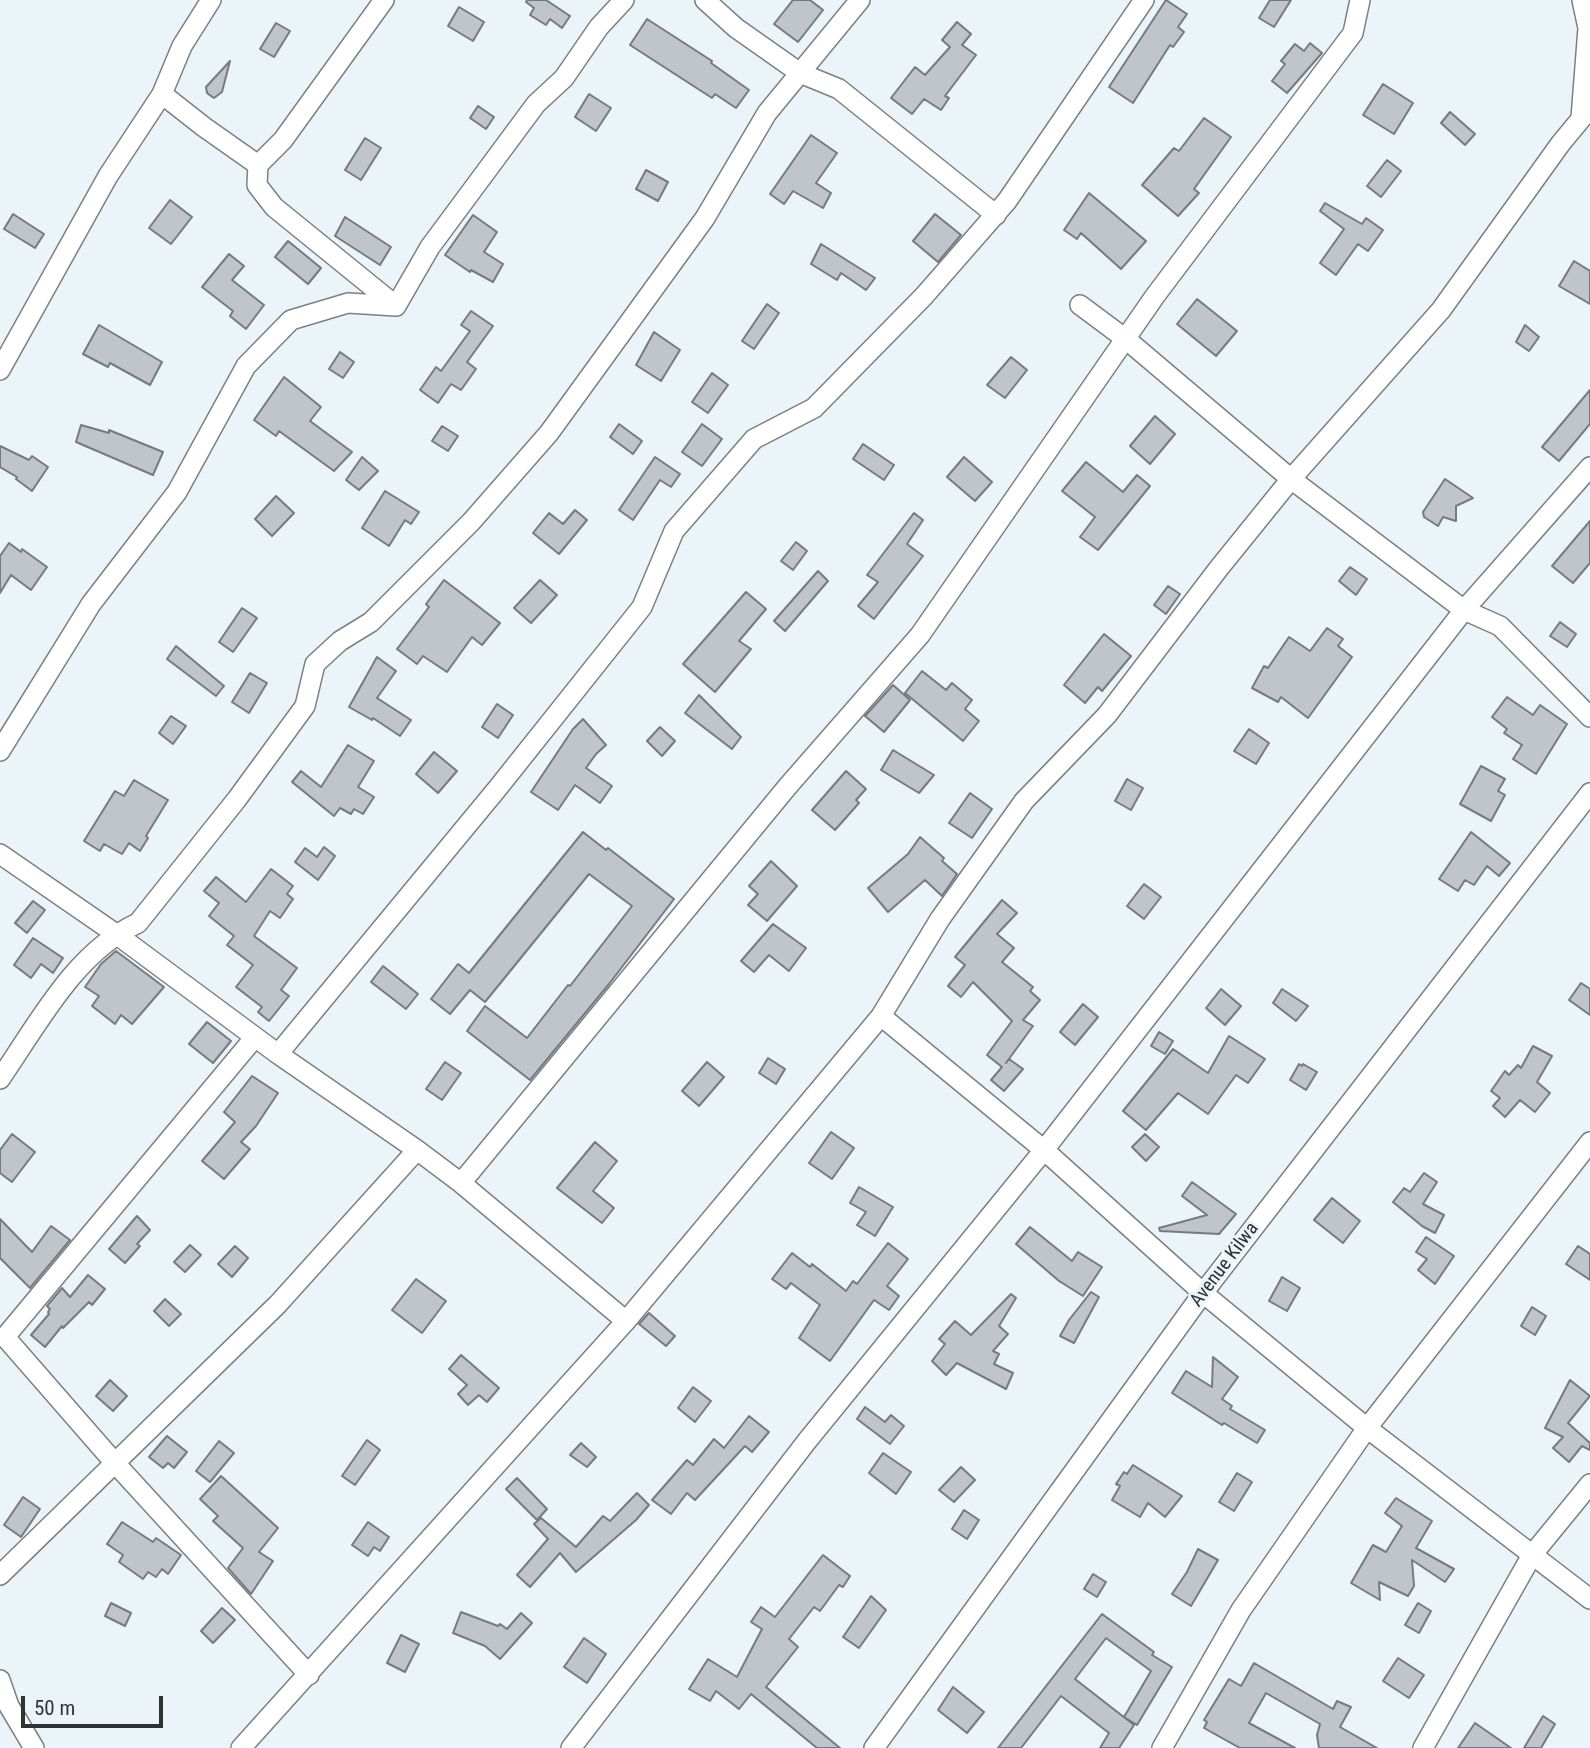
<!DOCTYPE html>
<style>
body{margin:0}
#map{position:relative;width:1590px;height:1748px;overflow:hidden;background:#ebf4f8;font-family:"Roboto Condensed",sans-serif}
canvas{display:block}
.scale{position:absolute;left:21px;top:1696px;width:142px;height:32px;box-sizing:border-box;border:4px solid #2f3334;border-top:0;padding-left:9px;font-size:21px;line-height:24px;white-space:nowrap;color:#2f3334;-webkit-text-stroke:5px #ebf4f8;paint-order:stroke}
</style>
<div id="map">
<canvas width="1590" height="1748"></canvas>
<div class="scale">50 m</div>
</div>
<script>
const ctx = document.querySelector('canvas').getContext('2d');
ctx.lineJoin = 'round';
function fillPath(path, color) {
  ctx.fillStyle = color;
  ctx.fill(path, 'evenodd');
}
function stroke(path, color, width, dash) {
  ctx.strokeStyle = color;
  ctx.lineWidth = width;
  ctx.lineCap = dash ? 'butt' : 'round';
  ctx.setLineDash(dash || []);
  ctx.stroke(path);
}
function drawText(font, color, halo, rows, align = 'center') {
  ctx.font = font + ' "Roboto Condensed",sans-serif';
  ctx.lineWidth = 6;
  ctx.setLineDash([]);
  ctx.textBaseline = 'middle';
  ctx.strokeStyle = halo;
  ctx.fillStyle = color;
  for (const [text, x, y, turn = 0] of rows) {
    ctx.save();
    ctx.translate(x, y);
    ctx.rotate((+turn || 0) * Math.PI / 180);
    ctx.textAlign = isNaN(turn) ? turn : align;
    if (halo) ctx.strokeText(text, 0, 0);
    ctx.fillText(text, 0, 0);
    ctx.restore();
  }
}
const building = new Path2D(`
 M527 0H546L570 16 562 28 550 19 546 25 530 15 534 8 526 2Z
 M793 0H810L823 10 798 42 774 24Z
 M1166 0 1187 14 1178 27 1184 32 1173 47 1170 45 1133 103 1109 87Z
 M1270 0H1291L1274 27 1259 18Z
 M459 7 484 22 473 41 448 26Z
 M647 19 712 61 711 63 749 90 736 108 715 94 712 98 630 45Z
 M957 22 971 34 962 45 976 55 945 96 949 98 941 110 924 99 912 114 891 98 915 67 925 75 950 47 942 40Z
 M276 23 290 31 274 57 260 49Z
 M1310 43 1322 53 1287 93 1272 81 1285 64 1281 61 1295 44 1304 51Z
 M230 61 222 92 214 98 211 96 207 93 206 87Z
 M1383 84 1413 103 1394 134 1363 115Z
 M589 94 611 108 596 131 575 117Z
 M478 106 494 117 486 129 470 118Z
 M1450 112 1475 134 1465 145 1441 123Z
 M1204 118 1231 137 1194 189 1199 193 1178 216 1142 185 1174 148 1179 151Z
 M811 135 837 153 816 183 831 193 823 208 793 191 784 204 770 194Z
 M365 138 381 148 361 180 345 170Z
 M1387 160 1401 171 1381 197 1367 186Z
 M646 170 668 182 658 201 636 189Z
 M1089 193 1146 241 1121 269 1081 233 1077 239 1064 230Z
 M170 200 192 217 171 244 149 228Z
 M1325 203 1362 224 1366 218 1383 230 1368 251 1358 244 1336 275 1320 263 1344 229 1320 211Z
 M13 214 44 234 35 248 4 229Z
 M935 214 961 235 938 262 913 241Z
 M473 215 497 232 484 252 503 264 493 282 471 270 470 272 445 255Z
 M345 217 391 247 380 265 335 236Z
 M288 241 321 268 308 284 275 257Z
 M821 244 875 278 866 290 841 273 837 280 811 264Z
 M229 254 244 266 232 280 264 305 246 329 230 316 233 311 202 287Z
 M1574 261 1590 271V304L1559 286Z
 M1197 299 1237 331 1216 356 1177 324Z
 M767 304 779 313 754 349 742 341Z
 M471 311 493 326 467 362 476 369 461 390 451 384 438 403 420 390 436 367 441 371 470 331 461 325Z
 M99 325 162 362 150 385 110 363 108 367 83 354Z
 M1525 325 1539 337 1529 351 1516 342Z
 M654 332 680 350 661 381 636 365Z
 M340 352 354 362 343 378 329 369Z
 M1011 357 1027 370 1005 398 987 385Z
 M712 373 728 385 708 413 692 402Z
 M284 377 321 407 310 421 352 452 334 471 279 431 276 436 254 420Z
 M1590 390V424L1559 461 1542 447Z
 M1155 416 1175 434 1150 464 1130 446Z
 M619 424 642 441 633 454 610 437Z
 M702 424 722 439 702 466 682 452Z
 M81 425 109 433V430L163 452 153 475 76 442Z
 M442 426 458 436 448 451 432 441Z
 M863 444 894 465 884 480 853 459Z
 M0 446 29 460 32 456 48 467 32 491 16 479 17 477 0 467Z
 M362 457 378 471 359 490 346 480Z
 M655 457 680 474 671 487 660 480 633 520 619 510Z
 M964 457 992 482 975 501 947 477Z
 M1086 462 1123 492 1137 475 1150 486 1098 550 1080 537 1095 517 1062 491Z
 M1445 479 1473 498 1456 506V521L1443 517 1438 526 1424 517 1423 512Z
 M385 491 419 512 411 524 405 520 389 546 362 528Z
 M276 496 294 513 272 536 255 519Z
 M575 510 587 520 559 554 533 533 549 513 563 524Z
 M914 513 923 520 907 544 923 556 874 619 858 606 878 582 867 575Z
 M1590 521V563L1573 583 1552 566Z
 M796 542 807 551 793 570 781 561Z
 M9 543 21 552 22 549 47 567 31 590 11 575 0 593V556Z
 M1350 567 1367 579 1356 595 1339 581Z
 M818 571 828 581 785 631 774 621Z
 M444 580 500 623 482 645 472 637 447 672 423 656 417 664 397 649 429 607 426 604Z
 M540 580 557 595 531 623 514 608Z
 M1168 586 1180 594 1166 614 1154 605Z
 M746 592 766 609 739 641 751 649 715 692 683 664Z
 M242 608 257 618 233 652 219 642Z
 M1560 622 1576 634 1567 647 1550 636Z
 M1327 628 1343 639 1338 646 1352 657 1308 718 1281 697 1278 702 1252 688 1264 666 1268 668 1289 637 1310 651Z
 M1104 634 1131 656 1102 691 1098 687 1085 703 1064 685Z
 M176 646 224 686 216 696 167 659Z
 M377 657 396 671 377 698 411 720 400 736 373 718 372 720 349 707Z
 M922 671 946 690 952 683 972 700 965 709 979 721 963 741 905 693Z
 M250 673 267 683 249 713 232 702Z
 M893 685 910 700 884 732 865 716Z
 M699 695 741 737 732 749 685 713Z
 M1507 697 1533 715 1540 705 1567 724 1536 774 1513 759 1522 745 1504 733 1507 729 1492 717Z
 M497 704 513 715 498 738 482 727Z
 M171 716 186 726 173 744 159 733Z
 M583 719 606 745 596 754 586 768 612 786 600 803 575 785 558 810 531 792 573 729Z
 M660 727 675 741 662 756 647 741Z
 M1249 729 1269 743 1256 764 1234 751Z
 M348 745 374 761 358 787 374 797 363 814 354 809 351 814 340 808 334 816 292 782 301 771 321 787Z
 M893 750 934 775 919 793 881 770Z
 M434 752 457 771 438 793 416 774Z
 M1481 766 1505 779 1498 791 1505 795 1491 821 1460 804Z
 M846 771 866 789 856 800 859 803 835 830 812 810Z
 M1127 779 1143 788 1131 810 1115 801Z
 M134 780 168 800 146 836 148 838 140 851 129 843 122 854 104 844 100 851 84 841 115 791 124 796Z
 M970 793 992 809 972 838 949 823Z
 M583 832 606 850 608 848 674 899 609 984 530 1080 467 1031 485 1006 527 1038 568 985 570 986 632 906 589 874 485 1002 470 990 450 1014 431 999 458 964 469 973Z
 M1471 832 1510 863 1499 876 1487 866 1474 885 1465 880 1458 891 1439 879Z
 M920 837 944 858 942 861 957 874 942 896 925 880 888 912 868 888 908 854Z
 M324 847 335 856 318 880 295 862 305 848 317 857Z
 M771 861 797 886 767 921 748 905 758 894 749 886Z
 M271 869 293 886 287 894 293 899 280 918 270 911 254 936 297 968 281 990 289 996 269 1021 258 1012 262 1007 236 987 253 965 227 945 234 936 209 916 219 903 204 891 216 877 246 902Z
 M1144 884 1161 897 1144 919 1127 906Z
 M1002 900 1017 913 997 934 1014 948 1002 962 1033 987 1030 991 1040 1000 1023 1020 1033 1026 1006 1063 1009 1059 1023 1069 1004 1091 991 1080 1002 1067 987 1055 1012 1021 973 982 961 997 948 986 965 965 955 957Z
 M33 901 45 910 27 933 15 923Z
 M773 924 806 948 789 971 769 955 754 972 741 961Z
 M33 938 63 958 53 973 41 964 31 978 14 965Z
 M116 951 164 987 132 1024 121 1015 115 1024 92 1006 99 996 85 987 101 964Z
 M383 966 418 994 406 1009 371 982Z
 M1581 983 1590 989V1015L1569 1000Z
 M1221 989 1241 1006 1225 1025 1206 1008Z
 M1282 989 1308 1006 1296 1021 1273 1003Z
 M1083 1004 1098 1017 1075 1045 1060 1032Z
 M207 1022 231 1041 213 1063 189 1044Z
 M1159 1032 1173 1041 1165 1054 1151 1046Z
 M1229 1036 1265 1059 1248 1083 1236 1075 1208 1114 1178 1093 1146 1130 1123 1111 1173 1049 1208 1073Z
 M1533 1046 1552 1056 1537 1082 1550 1093 1535 1112 1520 1100 1505 1117 1493 1106 1500 1098 1491 1091 1505 1071 1509 1075 1518 1065 1521 1068Z
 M768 1058 785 1069 776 1084 759 1073Z
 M445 1062 461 1073 442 1100 426 1089Z
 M707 1062 724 1077 699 1106 682 1091Z
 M1299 1064 1302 1066 1303 1064 1317 1072 1306 1090 1290 1080Z
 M252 1076 278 1093 256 1126 241 1142 250 1149 224 1179 202 1161 235 1122 224 1112Z
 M831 1132 854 1148 832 1179 809 1163Z
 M12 1134 35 1152 12 1182 0 1173V1150Z
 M1145 1134 1159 1147 1146 1161 1132 1147Z
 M595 1142 617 1161 593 1191 614 1208 602 1223 557 1188Z
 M1424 1173 1437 1182 1423 1204 1444 1215 1435 1233 1422 1226 1393 1202 1404 1188 1410 1192Z
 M1192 1182 1236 1214 1219 1234 1160 1231 1159 1228 1207 1215 1182 1196Z
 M859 1187 893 1207 875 1236 857 1225 866 1212 850 1203Z
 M1332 1198 1360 1221 1343 1243 1314 1220Z
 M137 1216 150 1230 137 1244 140 1246 125 1263 109 1249Z
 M0 1219 32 1252 51 1226 70 1240 30 1288 0 1258Z
 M1030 1227 1072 1261 1078 1252 1102 1267 1083 1296 1059 1281 1016 1244Z
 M1426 1237 1454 1256 1435 1284 1418 1270 1427 1259 1416 1252Z
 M888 1243 908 1259 887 1286 899 1296 889 1310 874 1300 830 1361 799 1338 820 1305 791 1283 786 1289 772 1279 792 1253 810 1267 812 1264 846 1291 853 1281 857 1284Z
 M190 1245 201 1255 185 1272 174 1262Z
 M235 1246 248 1258 232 1277 218 1264Z
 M1578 1246 1590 1254V1280L1566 1264Z
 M88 1275 105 1289 92 1305 89 1302 63 1328 62 1326 45 1347 31 1335 49 1314 48 1312 50 1309 47 1306 62 1288 70 1297Z
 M1282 1277 1300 1288 1287 1311 1269 1301Z
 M416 1279 446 1301 422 1333 392 1310Z
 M1091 1292 1099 1297 1074 1343 1060 1336 1069 1320Z
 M1011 1294 1016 1298 999 1326 1008 1334 993 1351 999 1354 994 1364 1013 1373 1006 1389 957 1363 946 1375 932 1361 945 1344 939 1339 955 1321 971 1335Z
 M165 1299 181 1314 169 1326 154 1311Z
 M1532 1307 1546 1316 1535 1335 1521 1326Z
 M649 1313 675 1336 666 1346 639 1324Z
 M461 1355 499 1388 487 1402 479 1395 468 1405 458 1394 467 1385 449 1369Z
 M1213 1357 1238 1377 1222 1399 1232 1406 1230 1409 1265 1430 1257 1443 1224 1423 1222 1425 1172 1393 1186 1371 1212 1387Z
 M110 1380 127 1396 113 1411 96 1396Z
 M1570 1380 1590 1396 1568 1423 1590 1443V1450L1582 1446 1569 1462 1553 1448 1563 1437 1545 1428Z
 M693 1387 711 1401 695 1422 678 1408Z
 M865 1407 885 1422 891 1415 904 1426 890 1444 857 1419Z
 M749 1416 769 1432 752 1452 745 1446 695 1500 687 1493 671 1514 652 1500 687 1460 693 1465 714 1439 724 1448Z
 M167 1436 187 1452 174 1468 168 1463 163 1468 149 1457Z
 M367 1440 380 1450 355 1485 342 1476Z
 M219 1441 234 1453 210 1482 196 1471Z
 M581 1443 596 1457 587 1467 570 1455Z
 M883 1453 911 1472 896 1494 869 1473Z
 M1133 1465 1182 1496 1165 1517 1148 1503 1140 1517 1112 1500 1120 1486 1116 1484 1124 1472 1127 1474Z
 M961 1467 975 1480 954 1502 939 1490Z
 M1237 1473 1252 1482 1234 1511 1219 1502Z
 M221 1476 278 1528 259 1552 273 1561 251 1594 228 1568 243 1548 213 1521 218 1516 200 1499Z
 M517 1478 547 1509 537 1520 506 1489Z
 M637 1493 649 1505 636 1520 576 1572 560 1553 530 1587 517 1575 548 1539 534 1524 541 1518 576 1547 603 1516 610 1521Z
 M23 1497 40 1509 21 1537 4 1525Z
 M1396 1498 1432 1521 1416 1548 1454 1569 1445 1582 1412 1560 1414 1586 1408 1596 1379 1582 1380 1600 1351 1583 1373 1545 1386 1552 1402 1526 1385 1513Z
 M964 1510 979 1520 967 1539 952 1529Z
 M122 1522 153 1542 156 1538 181 1555 168 1574 162 1569 156 1577 148 1572 143 1579 119 1562 123 1555 107 1544Z
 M368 1522 389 1537 380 1551 374 1547 368 1556 352 1545Z
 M1198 1549 1218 1560 1191 1606 1172 1594 1187 1572Z
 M823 1555 850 1576 843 1587 839 1585 820 1611 814 1607 789 1639 798 1647 766 1687 840 1748H817L751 1694 739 1709 716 1691 710 1701 689 1689 708 1659 737 1677 762 1629 751 1622 761 1607 775 1617Z
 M1093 1574 1106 1582 1097 1597 1084 1589Z
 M871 1596 886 1610 859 1648 843 1637Z
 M111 1603 131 1613 125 1626 105 1616Z
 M1418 1603 1431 1611 1419 1633 1405 1625Z
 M222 1608 235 1620 213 1643 201 1631Z
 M461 1612 498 1626 500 1624 507 1629 521 1613 532 1623 500 1659 485 1646 453 1633Z
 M1102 1614 1154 1652 1152 1655 1172 1667 1137 1725 1124 1717 1151 1671 1106 1638 1075 1679 1134 1725 1119 1748H1100L1109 1733 1061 1696 1021 1748H998Z
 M401 1635 419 1644 405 1672 387 1663Z
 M584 1638 606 1654 587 1683 564 1667Z
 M1398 1658 1424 1675 1409 1698 1383 1681Z
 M1254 1663 1333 1709 1337 1701 1351 1707 1340 1727 1377 1748H1319L1317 1735 1320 1724 1266 1693 1249 1723 1295 1748H1240L1204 1728 1207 1722 1204 1720 1229 1679 1241 1686Z
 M953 1687 984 1712 967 1733 938 1710Z
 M1543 1716 1555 1724 1541 1748H1524Z
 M1475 1723 1511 1748H1458Z`);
const street = new Path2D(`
 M705 0 736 28 800 73 839 89 996 215
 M162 94 204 127 258 165 283 140 384 0
 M1581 118 1588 28 1582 0
 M258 165 257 185 274 207 396 306
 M1080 305 1127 340 1291 479 1464 610 1500 626 1590 717
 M0 370 108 176 162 94 182 46 211 0
 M0 751 91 604 177 492 246 366 291 320 348 303 396 306 430 247 536 104 564 78 599 27 624 0
 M0 854 116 934 278 1054 417 1150 461 1183 626 1321
 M881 1016 1044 1150 1203 1293 1367 1428 1590 1599
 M255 1037 5 1337 114 1462 309 1675
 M278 1054 497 789 642 607 674 531 754 439 814 408 924 296 1007 201 1144 0
 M0 1079C38 1024 75 952 138 923L237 799 305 706 315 664 340 641 371 622 471 522 549 433 705 218 767 113 860 0
 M461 1183 788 786 920 635 1155 296 1353 33 1360 0
 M0 1575 278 1304 417 1150
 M0 1680 9 1706 34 1748
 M241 1748 626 1321 881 1016 940 919 1024 801 1107 715 1219 568 1291 479 1441 310 1561 143 1590 108
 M571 1748 807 1441 1044 1150 1464 610 1590 467
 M874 1748 1203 1293 1590 793
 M1162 1748 1241 1610 1367 1428 1590 1142
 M1423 1748 1532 1555 1590 1484`);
const streetNames = [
 ["Avenue Kilwa",1225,1265,-53]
];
fillPath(building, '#bfc5cb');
stroke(building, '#757b80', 2);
stroke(street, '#798185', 22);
stroke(street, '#fff', 19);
drawText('19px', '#2f3334', '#ebf4f8', streetNames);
</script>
